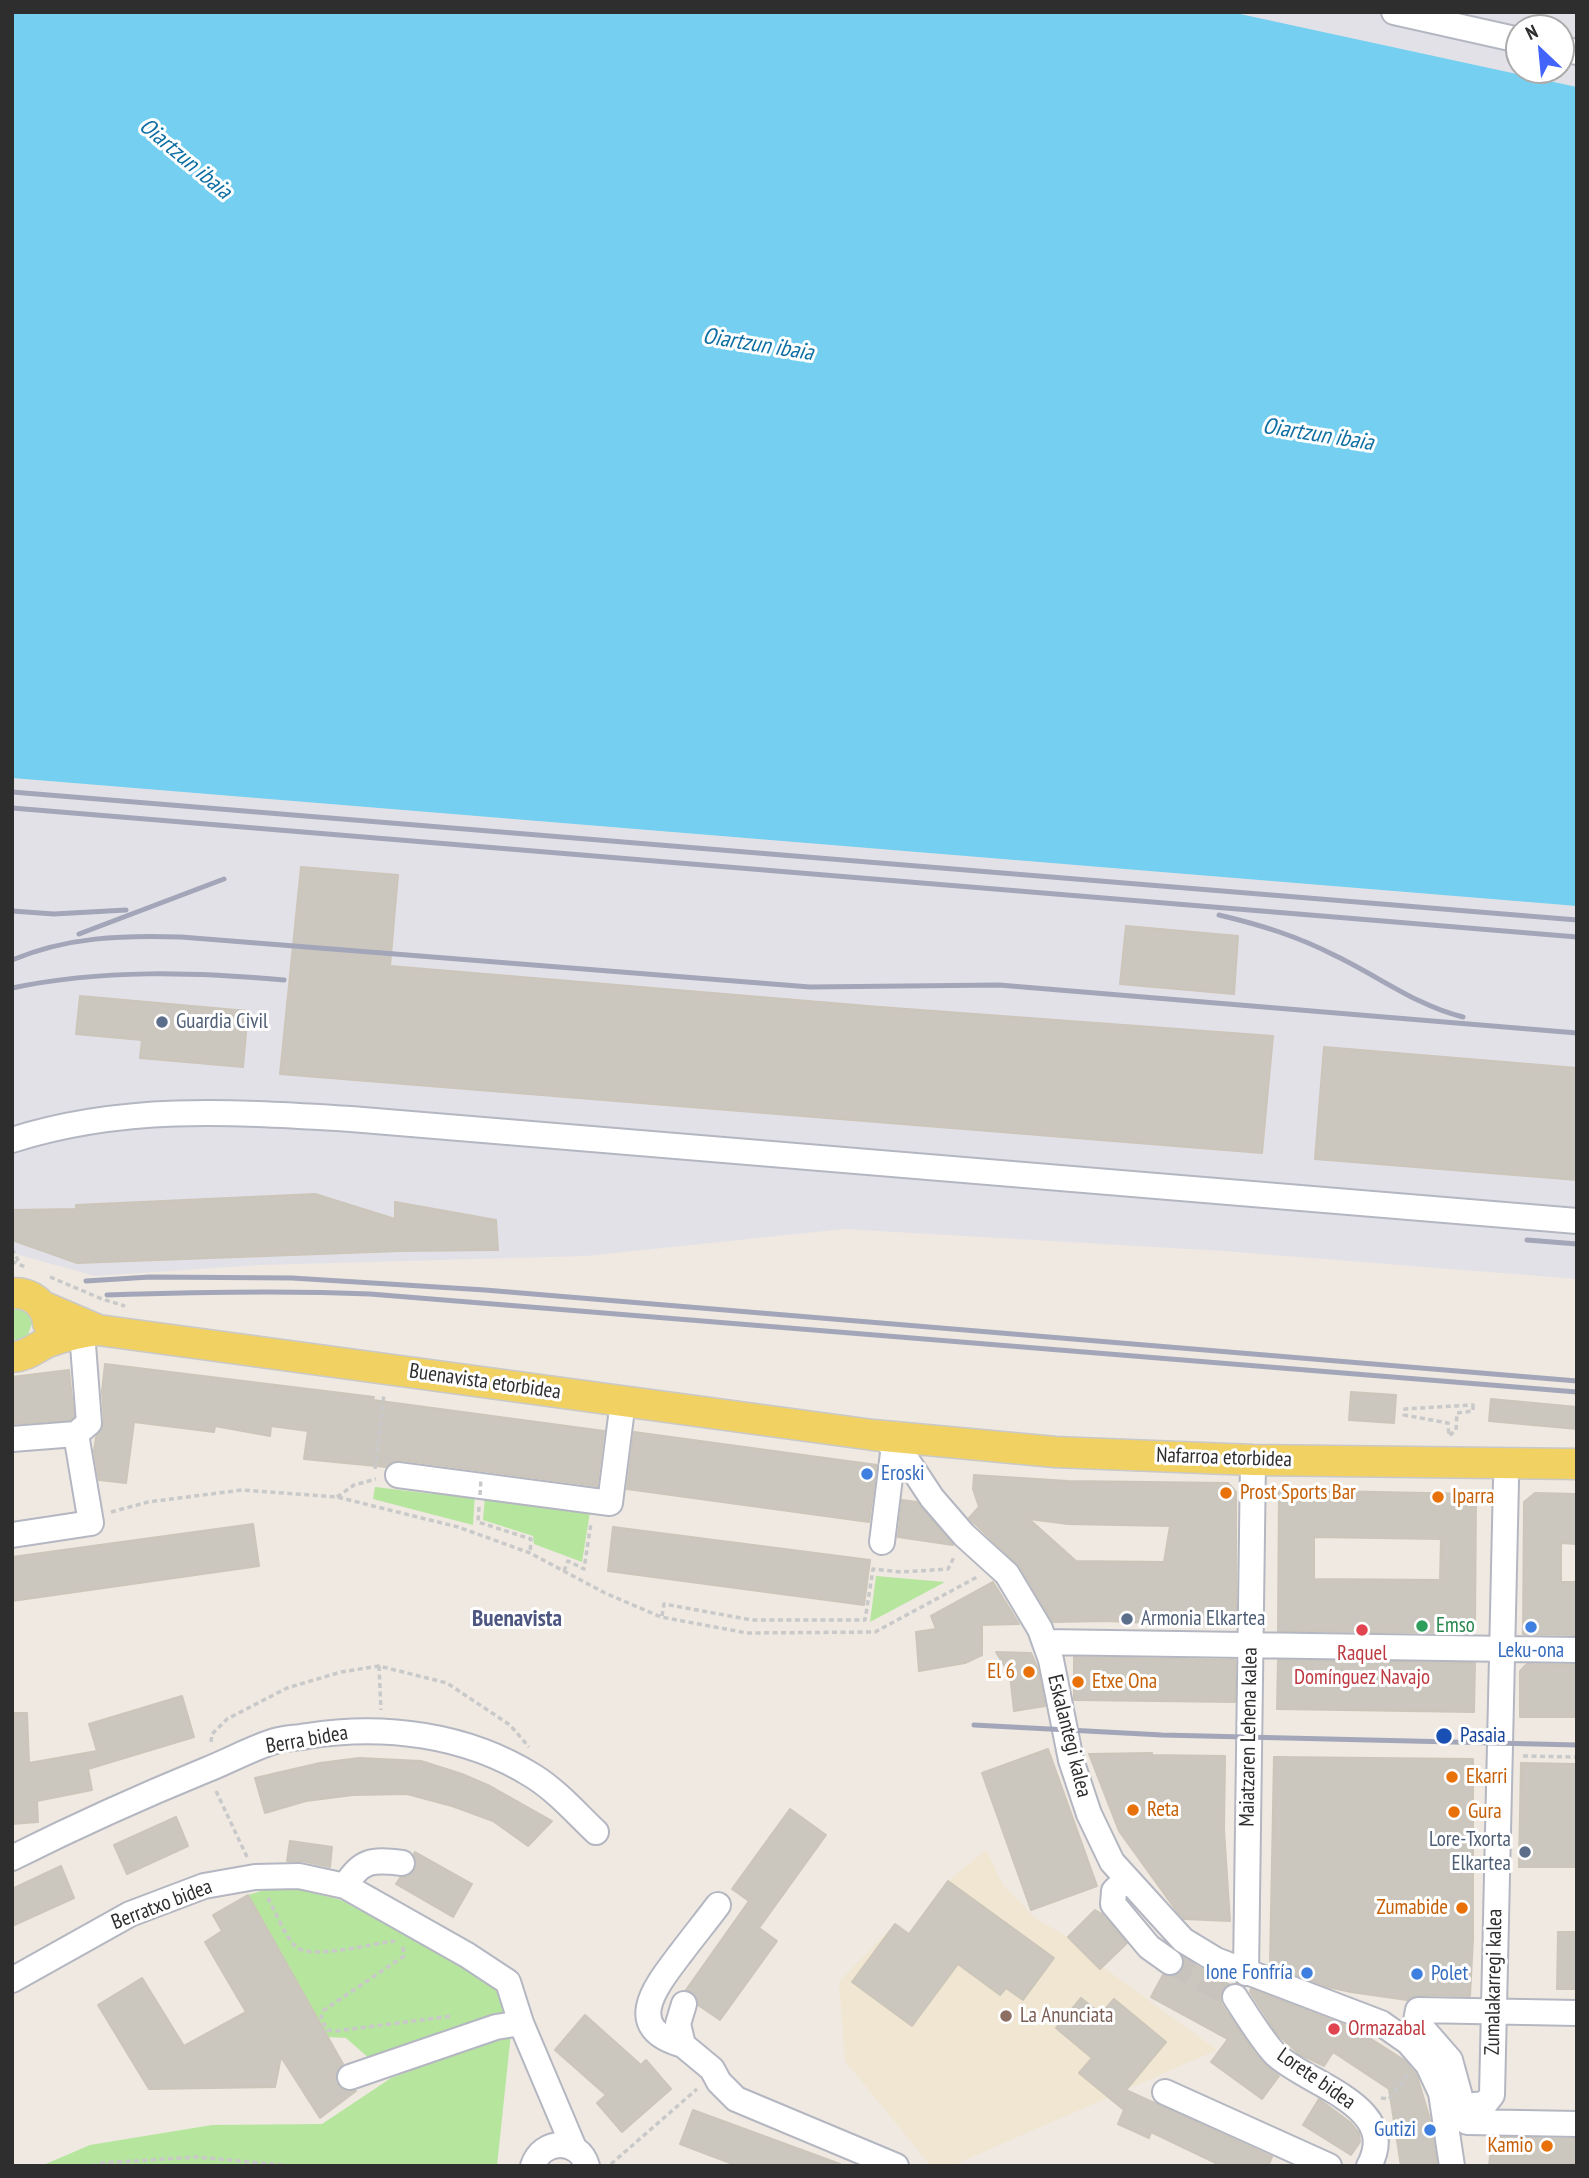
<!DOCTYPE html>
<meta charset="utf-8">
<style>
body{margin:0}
#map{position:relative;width:1589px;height:2178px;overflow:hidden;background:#efe9e1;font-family:"PT Sans Narrow",sans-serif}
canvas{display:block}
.frame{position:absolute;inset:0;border:14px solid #2e2e2e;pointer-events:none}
.north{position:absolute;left:1505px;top:14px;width:70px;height:70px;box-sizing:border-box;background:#fff;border:2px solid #ababab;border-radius:50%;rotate:334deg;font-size:19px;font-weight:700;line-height:28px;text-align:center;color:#2e2e2e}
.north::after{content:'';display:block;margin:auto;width:24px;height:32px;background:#4264fb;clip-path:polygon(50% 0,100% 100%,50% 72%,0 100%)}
</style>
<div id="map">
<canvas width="1589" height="2178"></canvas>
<div class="frame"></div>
<div class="north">N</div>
</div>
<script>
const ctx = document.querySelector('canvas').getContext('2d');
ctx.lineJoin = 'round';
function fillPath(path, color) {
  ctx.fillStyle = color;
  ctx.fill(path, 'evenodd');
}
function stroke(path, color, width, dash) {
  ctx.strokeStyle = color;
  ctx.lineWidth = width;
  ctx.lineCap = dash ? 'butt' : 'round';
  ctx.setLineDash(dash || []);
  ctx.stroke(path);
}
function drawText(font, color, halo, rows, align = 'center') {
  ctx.font = font + ' "PT Sans Narrow",sans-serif';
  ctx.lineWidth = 6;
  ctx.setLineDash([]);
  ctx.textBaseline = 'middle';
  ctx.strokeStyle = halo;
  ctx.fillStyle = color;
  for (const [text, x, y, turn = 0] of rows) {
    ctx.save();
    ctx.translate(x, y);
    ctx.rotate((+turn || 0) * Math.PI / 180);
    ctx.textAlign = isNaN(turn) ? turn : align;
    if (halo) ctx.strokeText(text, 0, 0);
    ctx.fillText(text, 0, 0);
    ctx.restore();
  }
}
const industrial = new Path2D(`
 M1231 12H1577V87ZM1519 28H1561V70H1519Z
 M12 778 1577 906V1279L1223 1251 844 1229 586 1256 260 1265 95 1276 12 1253Z`);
const education = new Path2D(`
 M986 1850 1003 1885 1035 1918 1102 1957 1100 1965 1217 2050 951 2166H931L845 2061 839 1982 895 1924 909 1934 948 1881Z`);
const green = new Path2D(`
 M12 1306 23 1308 33 1320 28 1335 18 1340 12 1339Z
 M375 1487 433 1494 434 1488 475 1492 473 1525 373 1499Z
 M485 1496 590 1512 582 1562 534 1544 533 1536 483 1520Z
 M876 1576 945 1582 870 1622Z
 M271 1888H294L341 1900 497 1985 511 2016 371 2060 346 2038 328 2037 248 1895Z
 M511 2033 497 2166H41L90 2145 212 2125 322 2124 391 2078Z`);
const water = new Path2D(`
 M12 12H1231L1577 87V906L12 778Z`);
const building = new Path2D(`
 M301 867 398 875 390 966 880 1007 1273 1036 1262 1153 280 1074Z
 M1126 926 1238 936 1234 994 1120 984Z
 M80 996 248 1011 243 1067 140 1058 142 1040 76 1034Z
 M1324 1047 1577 1068V1180L1315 1159Z
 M315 1194 395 1219V1202L496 1220 498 1250 400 1251 77 1263 12 1240V1210L76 1209V1205Z
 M105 1364 374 1397 373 1400 604 1431 597 1486 400 1460 392 1462 386 1467 304 1459 308 1431 271 1426 270 1436 215 1426 214 1432 134 1422 126 1483 99 1480 94 1451 96 1437 102 1429 104 1422 102 1391Z
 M69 1370 74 1417 70 1420 12 1424V1377Z
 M1351 1392 1396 1395 1394 1423 1349 1420Z
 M1491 1399 1577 1407V1429L1489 1421Z
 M634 1432 877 1465 869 1522 627 1489Z
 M974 1475 1068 1481 1228 1483 1236 1492V1627L1108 1621 1053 1622 1020 1567 969 1518 979 1507 973 1489ZM1029 1519 1068 1524 1170 1526 1164 1562 1076 1561Z
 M1279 1490 1476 1494 1475 1627 1464 1633 1278 1631ZM1314 1537 1441 1539 1440 1580 1314 1579Z
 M1535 1493 1577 1494V1544L1561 1543V1582H1577V1635L1523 1634 1524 1502Z
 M902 1500 917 1502 953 1545 898 1537Z
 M253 1524 259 1566 12 1601V1557Z
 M613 1527 870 1560 864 1605 608 1571Z
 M993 1582 1019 1624 982 1625V1655L965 1663 919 1671 916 1632 936 1629 931 1616Z
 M996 1652 1031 1653 1038 1669 1045 1706 1014 1711 1010 1675Z
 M1074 1657 1235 1660V1702L1074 1700Z
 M1278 1660 1475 1663 1474 1712 1277 1709Z
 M1527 1664 1577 1665V1717H1520V1671Z
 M182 1696 194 1737 88 1769 92 1790 37 1801 38 1822 12 1824V1713H27L29 1763 97 1751 89 1724Z
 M1048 1749 1097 1886 1031 1910 982 1773Z
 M1152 1753V1755L1225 1756 1224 1830 1230 1921 1184 1919 1173 1906 1119 1831 1089 1754Z
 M1274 1757 1473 1759V1939L1470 1996 1418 1995 1407 2000 1351 1992 1328 1987 1270 1965Z
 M359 1758 421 1761 462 1774 490 1786 552 1821 528 1846 493 1821 452 1806 407 1794 353 1795 306 1801 265 1813 255 1778 320 1763Z
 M1521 1763 1577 1764V1867H1519Z
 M790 1809 826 1835 759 1928 777 1941 720 2020 698 2005 695 1994 686 1990 749 1901 732 1889Z
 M176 1817 188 1846 127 1874 114 1845Z
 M290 1841 332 1847 330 1867 302 1861H287Z
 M415 1852 472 1884 453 1917 396 1884 400 1878 408 1876 414 1871 417 1864 414 1854Z
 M61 1866 74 1898 12 1926V1889Z
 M948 1881 1054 1958 1023 2000 1006 1988 1000 1995 958 1964 912 2026 852 1982 895 1924 909 1934Z
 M248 1895 343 2064 336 2073V2082L346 2091H356L320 2118 281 2057 275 2087 149 2089 98 2005 142 1978 184 2046 246 2012 205 1942 222 1931 213 1915Z
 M1095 1910 1102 1914 1127 1943 1100 1969 1068 1937Z
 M1558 1932H1577V1989H1557Z
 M1184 1959 1229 1984 1222 1991 1220 1998 1222 2005 1254 2052 1265 2065 1279 2076 1262 2099 1211 2062 1228 2039 1151 1997 1163 1975 1176 1976 1182 1971Z
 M1251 1989 1357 2030 1404 2060 1417 2076 1431 2123 1437 2166H1401L1389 2089 1333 2052 1324 2066 1299 2054 1277 2034 1250 1992Z
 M1081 1998 1101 2014 1114 1999 1166 2042 1126 2090 1272 2157 1268 2166H1222L1151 2132 1149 2138 1118 2124 1124 2110 1079 2073 1092 2058 1056 2028Z
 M585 2015 641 2065 646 2060 671 2089 622 2132 597 2103 606 2095 555 2050Z
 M1319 2099 1351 2123 1359 2133 1360 2142 1351 2155 1303 2125Z
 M693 2110 840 2164 839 2166H738L680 2144Z
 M1492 2137 1577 2139V2166H1489Z`);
const minorTunnel = new Path2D(`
 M1170 1962 1235 1997`);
const path = new Path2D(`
 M12 1249 19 1262
 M12 1261 27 1268
 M50 1277 102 1299 125 1306
 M1473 1405V1411L1457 1413 1456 1430 1449 1436 1448 1423 1404 1415 1405 1409Z
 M375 1469 384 1394
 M337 1497 354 1485 376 1479
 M479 1507 478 1522 531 1539 530 1553
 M111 1512 148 1502 242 1490 337 1497 458 1527 530 1553 605 1593 661 1617 747 1633 875 1632 979 1576
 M564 1571 568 1561 584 1569 591 1523
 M662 1616 664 1604 752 1620H865L873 1569 901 1572 948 1569 954 1557
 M379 1666 381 1710
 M211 1742 212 1734 227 1719 287 1688 341 1672 379 1666 447 1683 510 1725 529 1747
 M1523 1756 1577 1757
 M216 1791 247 1857
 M268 1898C275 1911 286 1938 296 1947 311 1960 375 1943 395 1941
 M403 1947 404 1956 324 2010 321 2017 327 2030 336 2031 452 2016
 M1381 2098 1389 2099 1408 2075
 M611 2164 697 2089
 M92 2166 102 2163 197 2157 293 2166`);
const minor = new Path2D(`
 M1394 12 1519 40
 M1561 49 1577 52
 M12 1140C125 1104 235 1112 351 1119L1577 1221
 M76 1434 89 1423 82 1332
 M873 1435 884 1439 903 1454 932 1498 964 1535 1007 1574 1040 1629 1051 1660 1071 1760 1089 1814 1112 1862 1183 1940 1216 1960 1381 2023 1408 2042 1428 2065 1441 2093 1452 2166
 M12 1439 76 1434 91 1523 12 1535
 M398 1475 610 1503 623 1401
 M882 1542 894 1445
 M1045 1642 1577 1650
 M12 1858C76 1826 140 1797 206 1770 229 1761 252 1748 275 1741 285 1738 296 1738 307 1736 384 1724 466 1734 533 1776 557 1791 576 1813 596 1832
 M1126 1879 1114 1891 1113 1904 1149 1947 1170 1962
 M345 1886C361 1860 372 1859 402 1863
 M1246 1973 1253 1460
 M12 1980 130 1914 204 1886 255 1877 299 1876 345 1886 467 1955 508 1982 521 2023 574 2148
 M1235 1997C1246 2014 1263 2042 1276 2055 1310 2086 1401 2106 1369 2166
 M684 2004 678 2024 683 2045 712 2069 719 2082 736 2099 896 2166
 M1577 2013 1418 2010 1416 2021 1450 2060 1467 2122 1577 2124
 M683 2045C621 2028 656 1986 681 1953 693 1937 706 1921 718 1905
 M350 2077 496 2027 521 2023
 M1165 2092 1329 2166
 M1445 2108 1485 2104 1492 2095 1506 1481
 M533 2166C542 2138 579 2138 587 2166`);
const major = new Path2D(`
 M12 1293C31 1292 46 1304 48 1323
 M42 1306 98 1330 873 1435 1055 1452 1253 1460 1577 1464
 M12 1357C28 1356 35 1348 48 1342 64 1336 81 1332 98 1330`);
const rail = new Path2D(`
 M12 792 1577 920
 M12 808 1577 937
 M12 911 54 914 126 910
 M1219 915C1261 925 1297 936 1336 956 1378 976 1417 1006 1463 1017
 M79 934 224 879
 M12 960C67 937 122 935 181 937L810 987 999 985 1577 1033
 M12 988C103 969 193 972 284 980
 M1527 1240 1577 1244
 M86 1281 150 1277 292 1278 485 1290 1577 1381
 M107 1295C195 1292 282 1290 370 1294L1577 1392
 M974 1725 1162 1735 1577 1745`);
const pathBridge = new Path2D(`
 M480 1495 481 1478`);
const markers = [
 [162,1022,7,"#5c6f8a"],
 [867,1474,7,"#3f7fe0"],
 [1226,1493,7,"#e8710a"],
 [1438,1497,7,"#e8710a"],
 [1127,1619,7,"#5c6f8a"],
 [1422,1626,7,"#2e9e5b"],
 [1531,1627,7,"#3f7fe0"],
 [1362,1630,7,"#e0444e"],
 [1029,1672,7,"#e8710a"],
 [1078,1682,7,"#e8710a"],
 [1444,1736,9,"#1a4fb4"],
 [1452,1777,7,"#e8710a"],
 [1133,1810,7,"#e8710a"],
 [1454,1812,7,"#e8710a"],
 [1525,1852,7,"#5c6f8a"],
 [1462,1908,7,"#e8710a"],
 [1307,1973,7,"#3f7fe0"],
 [1417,1974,7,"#3f7fe0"],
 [1006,2016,7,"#8d6e63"],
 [1334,2029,7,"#e0444e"],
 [1430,2130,7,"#3f7fe0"],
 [1547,2146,7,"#e8710a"]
];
const serviceNames = [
 ["Guardia Civil",176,1022],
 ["Armonia Elkartea",1141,1619],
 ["Lore-Txorta",1511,1840,"right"],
 ["Elkartea",1511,1864,"right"]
];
const streetNames = [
 ["Buenavista etorbidea",485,1382,8],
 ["Nafarroa etorbidea",1224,1458,2],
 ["Eskalantegi kalea",1069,1736,76],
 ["Maiatzaren Lehena kalea",1249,1737,-89],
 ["Berra bidea",307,1740,-10],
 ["Berratxo bidea",162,1905,-21],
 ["Zumalakarregi kalea",1494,1982,-89],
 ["Lorete bidea",1316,2079,35]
];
const shopNames = [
 ["Eroski",881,1474],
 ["Leku-ona",1531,1651,"center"],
 ["Ione Fonfría",1293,1973,"right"],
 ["Polet",1431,1974],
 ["Gutizi",1416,2130,"right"]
];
const foodNames = [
 ["Prost Sports Bar",1240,1493],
 ["Iparra",1452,1497],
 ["El 6",1015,1672,"right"],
 ["Etxe Ona",1092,1682],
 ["Ekarri",1466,1777],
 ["Reta",1147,1810],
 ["Gura",1468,1812],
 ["Zumabide",1448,1908,"right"],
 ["Kamio",1533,2146,"right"]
];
const leisureNames = [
 ["Emso",1436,1626]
];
const healthNames = [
 ["Raquel",1362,1654],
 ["Domínguez Navajo",1362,1678],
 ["Ormazabal",1348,2029,"left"]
];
const transitNames = [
 ["Pasaia",1460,1736]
];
const educationNames = [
 ["La Anunciata",1020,2016]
];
const waterNames = [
 ["Oiartzun ibaia",185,159,40],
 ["Oiartzun ibaia",758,345,9],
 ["Oiartzun ibaia",1318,435,9]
];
const neighbourhoodNames = [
 ["Buenavista",517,1619]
];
fillPath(industrial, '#e3e1e8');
fillPath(education, '#f0e6d1');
fillPath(green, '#b6e59e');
fillPath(water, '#75cff0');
fillPath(building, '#cbc7bf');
stroke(building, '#cbc5ba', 2);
stroke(minorTunnel, '#c8c4bd', 24, [24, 12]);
stroke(minor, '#b4b7c1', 28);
stroke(major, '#c9c9c9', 33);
stroke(path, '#c9c9c9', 3.5, [5, 3.5]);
stroke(minor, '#fff', 24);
stroke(major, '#f2d163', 30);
stroke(rail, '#a3a6b8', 5);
stroke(pathBridge, '#c9c9c9', 3.5, [5, 3.5]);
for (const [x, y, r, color] of markers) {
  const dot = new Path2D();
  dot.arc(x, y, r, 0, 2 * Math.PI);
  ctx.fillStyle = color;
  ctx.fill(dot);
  stroke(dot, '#fff', 2.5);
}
drawText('21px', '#4e5e75', '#fff', serviceNames, 'left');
drawText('21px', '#2e2e2e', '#fff', streetNames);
drawText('21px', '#366cbe', '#fff', shopNames, 'left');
drawText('21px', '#c56008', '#fff', foodNames, 'left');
drawText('21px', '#27864d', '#fff', leisureNames, 'left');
drawText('21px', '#be3a42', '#fff', healthNames);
drawText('21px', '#164399', '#fff', transitNames, 'left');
drawText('21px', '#785e54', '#fff', educationNames, 'left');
drawText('italic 23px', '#0d6fa3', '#fff', waterNames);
drawText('bold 23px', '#4d5680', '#fff', neighbourhoodNames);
</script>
